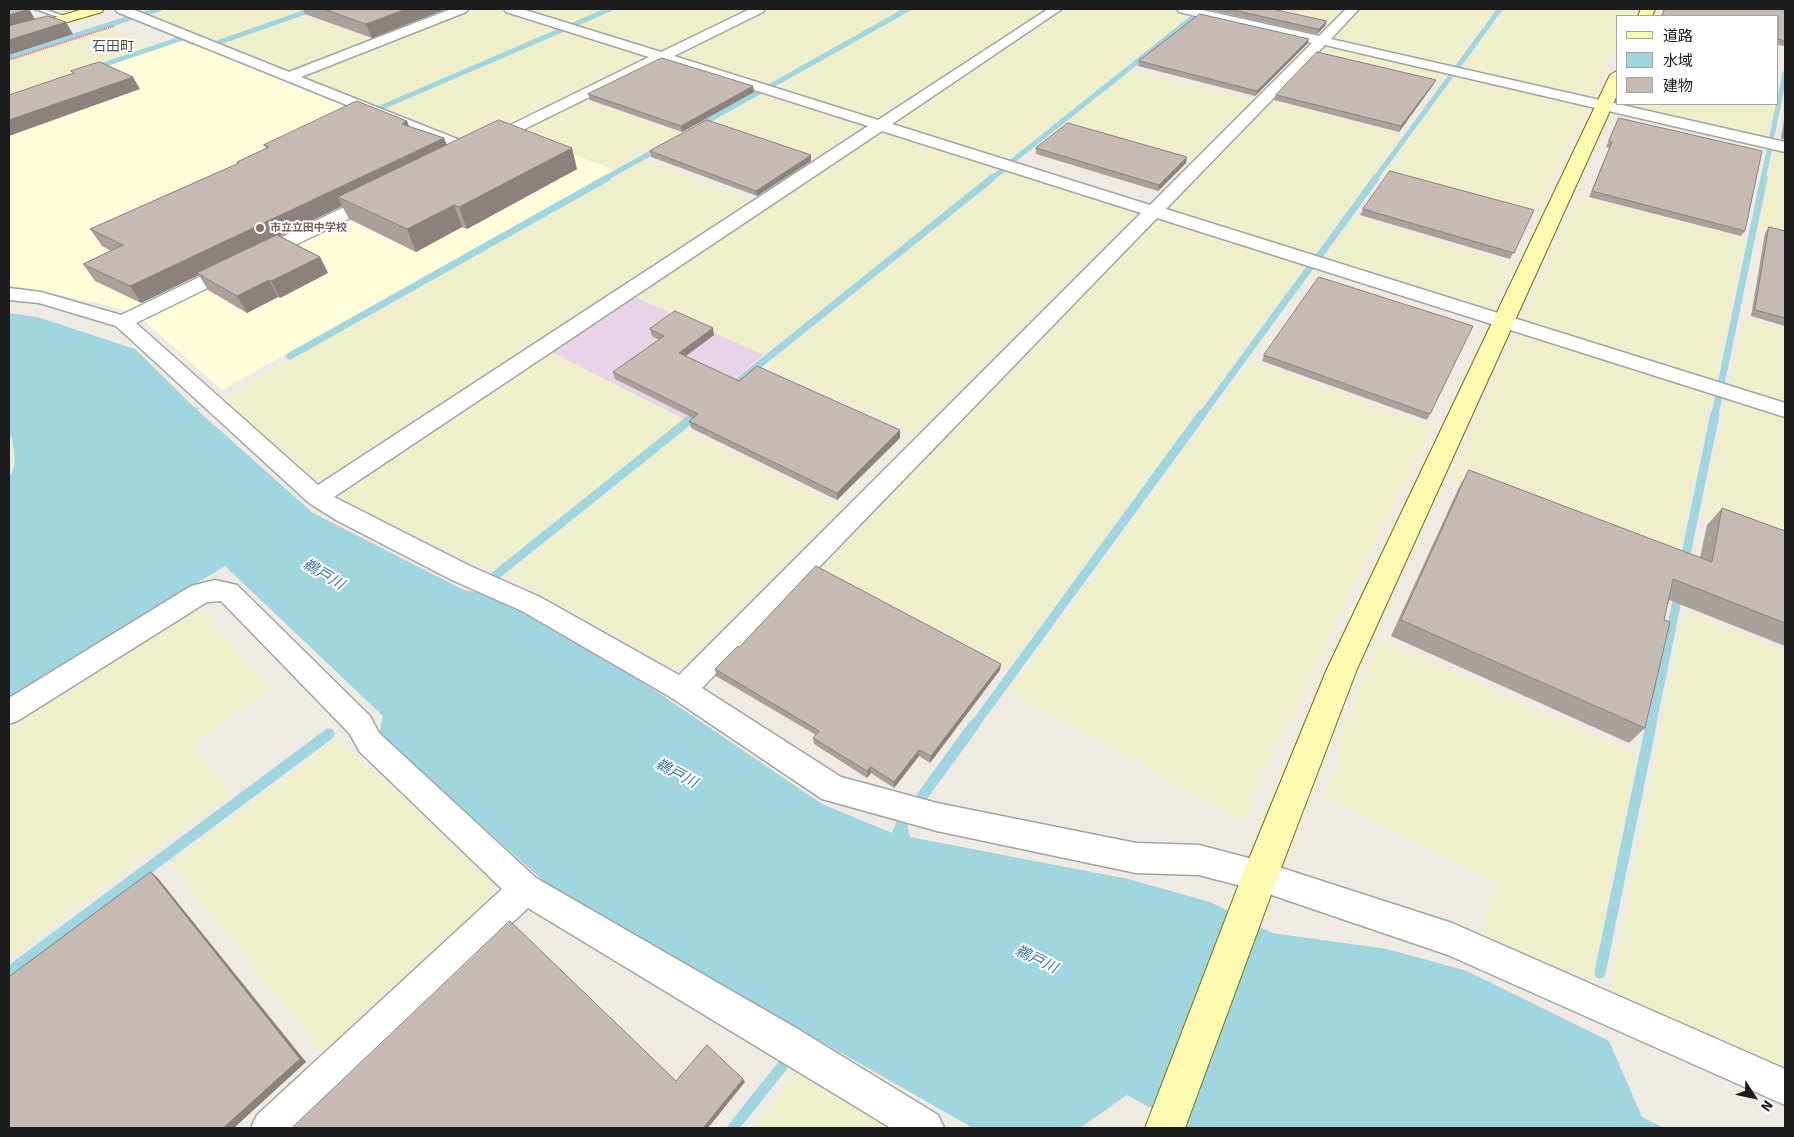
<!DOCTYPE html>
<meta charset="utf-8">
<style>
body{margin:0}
#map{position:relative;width:1794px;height:1137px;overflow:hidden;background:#eee9e1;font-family:Signika,"Noto Sans JP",sans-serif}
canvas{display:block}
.frame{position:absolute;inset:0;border:10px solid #1c1c1c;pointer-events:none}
.legend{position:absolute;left:1616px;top:15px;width:162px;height:90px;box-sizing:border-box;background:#fff;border:1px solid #a4a4a4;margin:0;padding:6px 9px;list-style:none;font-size:15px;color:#1c1c1c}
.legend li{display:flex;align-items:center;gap:10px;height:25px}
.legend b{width:25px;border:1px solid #a4a4a4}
.north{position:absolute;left:1729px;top:1072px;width:50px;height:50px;-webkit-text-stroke:4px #fff;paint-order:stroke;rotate:125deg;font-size:14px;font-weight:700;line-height:20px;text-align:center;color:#1c1c1c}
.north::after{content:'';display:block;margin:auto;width:18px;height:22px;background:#1c1c1c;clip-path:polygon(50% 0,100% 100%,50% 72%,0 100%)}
</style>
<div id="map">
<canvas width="1794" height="1137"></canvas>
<div class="frame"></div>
<ul class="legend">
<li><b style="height:6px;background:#fcf9b1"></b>道路</li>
<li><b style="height:14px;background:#9fd5de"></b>水域</li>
<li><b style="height:14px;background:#c6bab4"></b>建物</li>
</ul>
<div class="north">N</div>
</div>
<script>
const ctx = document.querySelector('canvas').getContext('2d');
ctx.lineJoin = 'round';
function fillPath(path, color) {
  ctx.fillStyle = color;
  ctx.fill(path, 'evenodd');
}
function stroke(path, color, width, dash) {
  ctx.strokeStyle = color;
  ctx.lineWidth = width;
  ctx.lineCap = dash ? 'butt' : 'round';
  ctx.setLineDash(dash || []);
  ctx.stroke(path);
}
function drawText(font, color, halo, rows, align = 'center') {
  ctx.font = font + ' Signika,"Noto Sans JP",sans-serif';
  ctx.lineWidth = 4;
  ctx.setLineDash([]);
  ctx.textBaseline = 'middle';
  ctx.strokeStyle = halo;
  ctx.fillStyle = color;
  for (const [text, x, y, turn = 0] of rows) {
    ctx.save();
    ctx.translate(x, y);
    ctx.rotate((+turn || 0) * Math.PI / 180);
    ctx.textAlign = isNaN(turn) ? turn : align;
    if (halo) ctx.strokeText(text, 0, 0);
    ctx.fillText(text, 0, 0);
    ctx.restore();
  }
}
const industrial = new Path2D(`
 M633 296 764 355 684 419 549 351Z`);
const education = new Path2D(`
 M183 39 468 157 517 133 615 170 222 390 141 318 131 312 98 303 9 285V98Z`);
const farmland = new Path2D(`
 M170 9H311L215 43 149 17Z
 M467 9H504L564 28 377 108 296 76Z
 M517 9H607L569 25Z
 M615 9H754L661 53 574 26Z
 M763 9H904L764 87 669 55Z
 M911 9H1052L880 121 770 88Z
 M1063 9H1174L1194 13 1006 162 890 125Z
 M1253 9H1346L1329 26Z
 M1360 9H1496L1451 69 1328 40Z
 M1505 9H1635L1632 16H1618V45L1591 99 1460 70Z
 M303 15 375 41 288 73 219 45Z
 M111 29 151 46 9 95V62Z
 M567 29 653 56 475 144H468L382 110Z
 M1330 44 1449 72 1439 85 1312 55 1322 45Z
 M1132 70 1256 101 1194 163 1062 126Z
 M1457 73 1589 105 1536 215 1384 174Z
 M766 92 871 125 819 161 710 123Z
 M581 98 681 133 615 170 512 132Z
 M1268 100 1402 135 1311 258 1162 208Z
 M1619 104H1775L1767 141 1618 106Z
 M884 129 1001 167 764 355 633 296Z
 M1775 146 1785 148V236L1759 230Z
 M645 160 757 202 322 484 220 400Z
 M1009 169 1138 210 1143 214 920 436 765 366Z
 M1578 196 1745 239 1715 385 1522 321Z
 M1160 216 1307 264 1007 669 810 565 1151 217Z
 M1354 216 1513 263 1491 307 1486 310 1321 262Z
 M1743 317 1785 329V407L1730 389Z
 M1517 333H1527L1713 392 1677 565 1450 480Z
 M549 351 684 419 492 571 340 500 341 489Z
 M1250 360 1432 427 1343 608 1291 724 1285 722 1244 822 1010 692Z
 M1726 395 1785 414V549L1702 519Z
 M686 430 846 509 693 661 680 666 669 667 506 575Z
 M198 605 230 644 273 687 192 746 234 791 9 958V724Z
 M1684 611 1785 651V1074L1610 993Z
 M1380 639 1638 755 1592 981 1480 938 1496 883 1326 798 1342 749 1336 746Z
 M337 739 498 880 495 900 326 1057 170 864Z
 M800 1068 902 1128H754Z`);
const water = new Path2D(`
 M9 313 37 317 135 349 194 407 200 408 197 410 313 513 464 590 492 595 647 685 822 804 892 833 897 820 907 822 910 837 1128 879 1210 902 1272 933 1387 949 1467 971 1609 1041 1642 1117 1664 1128H1188L1127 1095 1080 1128H973L550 887 379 734 383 716 225 566 9 698V478C18 465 14 452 12 438L9 435Z`);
const streamFar3 = new Path2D(`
 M144 14 159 9
 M571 26 610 9
 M217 43 314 9
 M9 57 133 17
 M97 67 183 38 193 42
 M1456 69 1500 9
 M769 87 908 9
 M380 108 564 29
 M700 125 761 91
 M1771 141 1785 73
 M1010 163 1197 14
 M604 179 660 148
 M991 179 1005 168
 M1375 179 1453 73
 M1763 179 1770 147`);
const streamFar2 = new Path2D(`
 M1317 259 1376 178
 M290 356 607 178
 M1721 384 1764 178
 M730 388 992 178
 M696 415 702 410
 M1202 415 1311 266
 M1715 415 1719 395`);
const streamFar1 = new Path2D(`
 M1684 564 1715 414
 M496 575 697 414
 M973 727 1202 414
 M1651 727 1679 591`);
const stream = new Path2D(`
 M923 795 974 725
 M9 972 329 734
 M1600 973 1651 725
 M733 1128 783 1065`);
const path = new Path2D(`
 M9 60 114 26`);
const lane = new Path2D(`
 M35 9H44L69 18 64 19Z`);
const street = new Path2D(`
 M115 9H132L289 72 451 9H468L466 12 301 77 480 148 482 151 474 156 468 154 117 12Z
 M504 9H522L661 52 750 9H765L763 12 674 56 878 120 1048 9H1062L892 124 1150 205 1312 43 1179 12 1177 9H1198L1319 36 1346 9H1359L1331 39 1785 142V152L1325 45 1166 209 1785 403V417L1157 218 702 688 841 777 937 803 1136 843 1199 845 1260 861 1452 923 1785 1069V1105L1448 955 1260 891 1199 875 1136 873 937 831 822 799 672 698 522 611 452 580 336 520 309 503 116 326 39 303 9 300V288L41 292 121 315 369 195H381L383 199 381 203 136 323 318 485 868 126 663 61 492 145H482L479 142 482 139 649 57 506 12ZM882 131 1141 213 679 675 540 597 470 566 334 497Z
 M215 580 237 585 370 716 379 733 536 878 796 1028 938 1115 944 1128H891L528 908 297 1128H251L257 1115 502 889 359 751 350 734 221 601 207 602 19 720 9 724V698L191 586Z`);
const secondary = new Path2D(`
 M83 9H104L102 12 9 39V31Z
 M1641 9H1655L1652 16H1638Z
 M1618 70V93L1357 669 1278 876 1185 1128H1145L1242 876 1327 669 1610 75Z`);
const wall = new Path2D(`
 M303 9H446L372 38 305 14Z
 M1210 9H1272L1325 26 1317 34 1210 10Z
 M1664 9H1785V46L1778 45V16H1661Z
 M1309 39 1307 44 1255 96 1138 66 1139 61Z
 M1436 80 1433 85 1399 132 1274 100 1276 95Z
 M753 86 754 92 682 132 590 100 588 94Z
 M1785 113V140L1781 139Z
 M1619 118 1745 231 1741 236 1589 197 1609 148 1606 147Z
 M407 121 409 126 444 138 447 145 577 169 467 229 462 227 416 252 349 219 342 206 280 236 320 257 328 273 280 298 278 297 247 313 208 290 199 275 141 303 95 281 83 264 111 251 102 246 90 229 237 164V162L266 149 264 145Z
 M1036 148 1186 163 1158 191 1036 154Z
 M650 151 811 161 757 196 651 157Z
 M1363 209 1534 210 1510 259 1360 215Z
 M1769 227 1785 231V326L1751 316 1765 233Z
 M650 329 714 335 686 356 739 381 900 438 837 500 691 428 689 421 693 418 615 379 613 372 659 340 652 336Z
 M1264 355 1430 414 1427 420 1262 361Z
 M1469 470 1700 558 1707 525 1722 508 1785 531V646L1669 600 1664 620 1645 728 1629 743 1391 636 1459 487Z
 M739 647 1000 670 930 763 919 756 894 788 871 773 867 778 814 744 813 738 816 735 716 676 715 669Z`);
const shadedWall = new Path2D(`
 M29 9 36 21 9 29V15Z
 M406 9H446L372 38 366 24Z
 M1327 21 1325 26 1317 34 1319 29Z
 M66 22 73 34 9 55V40Z
 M1309 39 1307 44 1255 96 1257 91Z
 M133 77 140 89 9 136V120Z
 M1436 80 1433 85 1399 132 1401 126Z
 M753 86 754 92 682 132 681 126Z
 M407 121 413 137 402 124Z
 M444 138 450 154 338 197 342 206 200 275 197 273 199 275 141 303 130 286Z
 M572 148 577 169 467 229 459 207Z
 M811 155V161L757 196 756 191Z
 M1187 157 1186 163 1158 191 1159 185Z
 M454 205 462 227 416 252 407 229Z
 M320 257 328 273 280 298 271 281Z
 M269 280 278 297 247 313 237 296Z
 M713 328 714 335 680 360 679 353Z
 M900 430V438L837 500V493Z
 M1001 664 1000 670 930 763 931 756Z
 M919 750V756L894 788V782Z
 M871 767V773L867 778V771Z
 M151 872 157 877 306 1062 234 1128H223Z
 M743 1079 745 1082 708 1128H703Z`);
const building = new Path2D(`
 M9 9H29L9 15Z
 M324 9H406L366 24Z
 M1229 9H1272L1327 21 1319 29Z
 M1665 9H1785V41L1778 39V16H1662Z
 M1200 14 1309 39 1257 91 1139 61Z
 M48 16 66 22 9 40V26Z
 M1317 52 1436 80 1401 126 1276 95Z
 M662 58 753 86 681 126 588 94Z
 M100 62 133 77 9 120V95L74 73 71 71Z
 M357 101 407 121 402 124 444 138 130 286 83 264 123 245 90 229 239 163 237 162 269 147 264 145Z
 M1619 118 1762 151 1745 231 1592 191 1612 142 1609 141Z
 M499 120 572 148 459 207 454 205 407 229 338 197Z
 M707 120 811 155 756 191 650 151Z
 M1068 123 1187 157 1159 185 1036 148Z
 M1390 171 1534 210 1514 253 1363 209Z
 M1769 227 1785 231V318L1755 310Z
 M277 235 320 257 271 281 269 280 237 296 197 273Z
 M1319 277 1473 326 1430 414 1264 355Z
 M675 311 713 328 679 353 739 381 757 366 900 430 837 493 689 421 698 414 613 372 664 336 650 329Z
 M1469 470 1712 562 1722 508 1785 531V623L1673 579 1664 620 1670 622 1645 728 1401 620Z
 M816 566 1001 664 931 756 919 750 894 782 871 767 867 771 813 738 819 731 715 669 738 646 739 647Z
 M151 872 300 1059 223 1128H9V977Z
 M510 921 676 1081 707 1045 743 1079 703 1128H292Z`);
const markers = [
 [260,228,5,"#8d6e63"]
];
const farEducationnames = [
 ["市立立田中学校",270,228]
];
const farQuarternames = [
 ["石田町",113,47]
];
const waterNames = [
 ["鵜戸川",323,575,31],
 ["鵜戸川",676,774,28],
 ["鵜戸川",1036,960,26]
];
fillPath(industrial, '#e7d3e5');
fillPath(education, '#fffcd9');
fillPath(farmland, '#eeeecb');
fillPath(water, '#9fd5de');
stroke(streamFar3, '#9fd5de', 5);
stroke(streamFar2, '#9fd5de', 7);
stroke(streamFar1, '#9fd5de', 9);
stroke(stream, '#9fd5de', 11);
stroke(lane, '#a3a3a3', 3);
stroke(street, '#a3a3a3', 3);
stroke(secondary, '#727501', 2);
stroke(path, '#ff6461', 2, [1, 1]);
fillPath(lane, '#fff');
fillPath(street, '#fff');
fillPath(secondary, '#fcf9b1');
fillPath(wall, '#aaa09b');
fillPath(shadedWall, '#8b827e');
fillPath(building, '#c6bab4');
stroke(building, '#8b827e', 1);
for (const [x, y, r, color] of markers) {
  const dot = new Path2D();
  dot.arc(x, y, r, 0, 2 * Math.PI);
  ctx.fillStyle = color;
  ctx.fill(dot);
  stroke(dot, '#fff', 2);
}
drawText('bold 11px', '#785e54', '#fff', farEducationnames, 'left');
drawText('14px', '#4f4f4f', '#fff', farQuarternames);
drawText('italic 15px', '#40789f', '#fff', waterNames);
</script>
